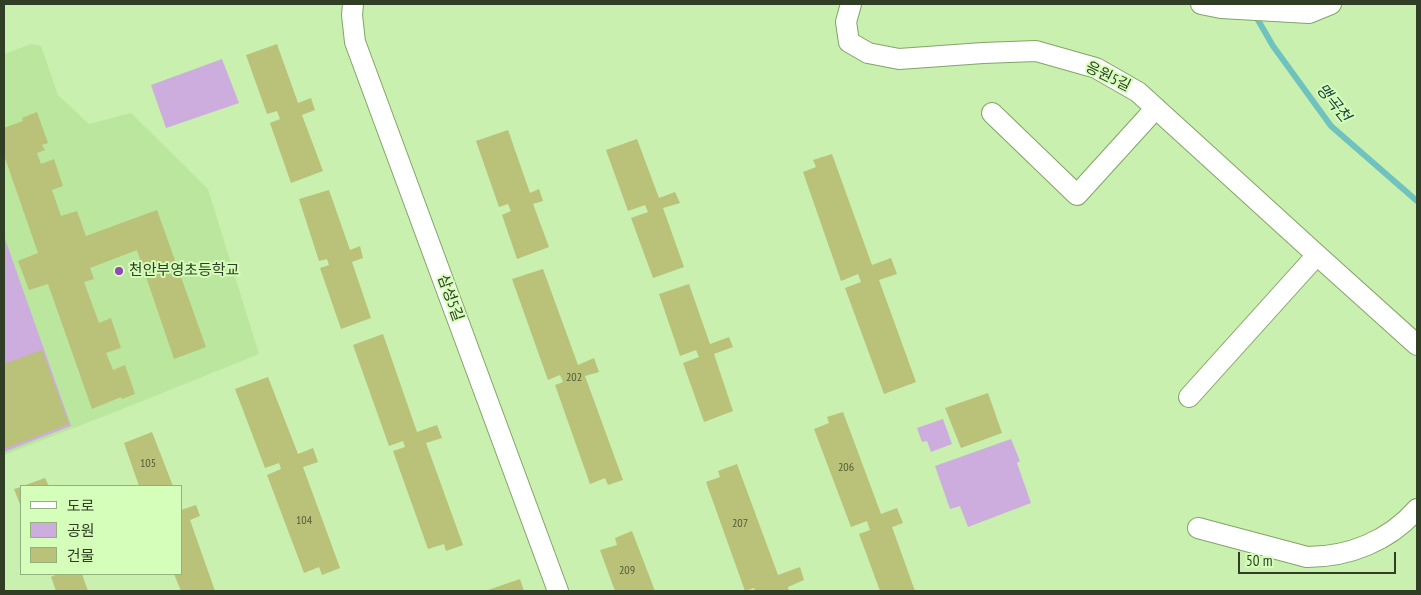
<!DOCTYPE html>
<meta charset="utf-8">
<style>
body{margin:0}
#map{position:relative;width:1421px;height:595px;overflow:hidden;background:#c9f0ae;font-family:"PT Sans Narrow","Noto Sans KR",sans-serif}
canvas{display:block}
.frame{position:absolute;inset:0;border:5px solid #2f3e24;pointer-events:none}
.legend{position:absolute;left:20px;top:485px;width:162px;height:90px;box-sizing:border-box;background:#d6febb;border:1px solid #93b17f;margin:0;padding:6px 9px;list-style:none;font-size:15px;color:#2f3e24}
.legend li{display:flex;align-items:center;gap:10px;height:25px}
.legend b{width:25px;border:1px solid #93b17f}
.scale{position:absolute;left:1238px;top:552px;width:158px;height:22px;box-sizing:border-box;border:2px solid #2f3e24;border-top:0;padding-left:6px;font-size:15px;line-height:18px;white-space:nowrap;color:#2f3e24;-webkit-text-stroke:4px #d6febb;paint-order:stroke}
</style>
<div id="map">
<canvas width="1421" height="595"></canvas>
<div class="frame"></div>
<ul class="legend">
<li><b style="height:6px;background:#fff"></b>도로</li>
<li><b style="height:14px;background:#ccadde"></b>공원</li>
<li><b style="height:14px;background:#bac178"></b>건물</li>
</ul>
<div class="scale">50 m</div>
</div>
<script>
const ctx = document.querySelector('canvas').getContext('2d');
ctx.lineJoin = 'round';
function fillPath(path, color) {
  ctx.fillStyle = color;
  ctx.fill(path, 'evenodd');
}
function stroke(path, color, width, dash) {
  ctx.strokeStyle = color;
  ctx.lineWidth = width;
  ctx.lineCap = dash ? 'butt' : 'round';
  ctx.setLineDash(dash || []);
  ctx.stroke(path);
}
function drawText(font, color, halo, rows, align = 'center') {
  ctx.font = font + ' "PT Sans Narrow","Noto Sans KR",sans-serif';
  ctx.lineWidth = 4;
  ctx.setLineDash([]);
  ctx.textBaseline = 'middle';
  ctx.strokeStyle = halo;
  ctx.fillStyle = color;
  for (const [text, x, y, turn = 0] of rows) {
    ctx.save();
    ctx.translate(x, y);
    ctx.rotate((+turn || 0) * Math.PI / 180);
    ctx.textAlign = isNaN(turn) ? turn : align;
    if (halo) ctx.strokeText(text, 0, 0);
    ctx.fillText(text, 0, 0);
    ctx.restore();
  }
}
const built = new Path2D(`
 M31 44 41 46 58 95 89 124 131 113 208 189 259 354 120 410 4 455V54Z`);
const green = new Path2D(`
 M222 59 239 103 166 128 151 85Z
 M4 236 71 426 4 452Z
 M943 419 952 444 931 452 927 441 922 442 917 428Z
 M1011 439 1020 461 1017 463 1031 503 968 527 960 506 950 509 935 466Z`);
const stream = new Path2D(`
 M1254 13 1273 46 1331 126 1417 201`);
const building = new Path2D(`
 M277 44 298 103 311 98 315 110 302 115 323 171 291 183 270 123 280 119 277 111 267 114 246 55Z
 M37 112 48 143 42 145 45 150 37 153 41 164 54 159 63 186 52 190 61 216 77 211 86 236 157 210 206 347 174 359 137 250 90 268 94 279 84 282 99 323 111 318 121 348 106 353 113 370 125 365 135 394 122 399 121 397 92 409 48 284 29 290 18 261 38 253 4 155V128L23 121 22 118Z
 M508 130 530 193 539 189 543 201 533 204 549 247 517 259 502 215 511 211 508 204 499 207 476 141Z
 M637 139 659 198 675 192 680 203 663 208 684 267 653 278 631 218 648 212 645 205 628 211 606 150Z
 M832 154 872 265 891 258 897 274 879 280 916 382 884 394 845 288 861 282 858 274 841 281 803 172 816 167 813 160Z
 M329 190 350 250 360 246 363 258 352 262 371 318 341 329 320 268 329 265 327 259 319 261 299 199Z
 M543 269 578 365 594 358 599 372 585 376 623 480 608 485 605 478 590 484 555 385 563 382 560 375 548 380 512 279Z
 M689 284 710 344 729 337 733 347 714 354 733 411 704 422 683 363 699 357 696 350 680 356 659 294Z
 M383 334 417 432 437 425 442 438 426 443 463 545 446 551 444 544 428 549 393 451 405 447 403 441 389 446 353 345Z
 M42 350 69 424 4 449V364Z
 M268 377 298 454 313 448 318 462 303 467 340 568 322 575 319 567 304 573 267 475 281 469 279 463 265 468 235 389Z
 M988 393 1002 433 961 448 945 408Z
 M843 412 881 514 897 508 903 523 892 527 915 591H880L859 534 870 530 867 521 851 527 814 429 829 423 827 417Z
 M152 432 173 486H139L124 443Z
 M737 464 778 575 800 567 804 580 788 587 789 591H755L754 588 745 591 706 482 720 477 718 471Z
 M45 478 49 486H23Z
 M21 487V507L14 489Z
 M196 505 200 516 190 520 215 591H181L174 574H181V510Z
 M632 531 655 591H615L600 550 617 545 615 538Z
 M57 574H82L88 591H56L51 577Z
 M520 579 524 591H485Z`);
const minor = new Path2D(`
 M353 4 352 15 355 42 558 591
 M851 4 846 22 849 42 868 53 899 59 983 53 1036 51 1096 68 1138 92 1317 255 1417 345
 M1201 4 1221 8 1309 13 1331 4
 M992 113 1077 195 1156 108
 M1189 397 1317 255
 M1198 528 1307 557C1349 557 1389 541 1417 509`);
const markers = [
 [119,271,5,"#9246b7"]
];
const numberNames = [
 ["202",574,378],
 ["105",148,464],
 ["206",846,468],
 ["104",304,521],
 ["207",740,524],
 ["209",627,571]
];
const streetNames = [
 ["응원5길",1108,77,26],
 ["삼성5길",450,298,70]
];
const poiNames = [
 ["천안부영초등학교",129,271]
];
const waterNames = [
 ["맹곡천",1333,103,51]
];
fillPath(built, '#bbe69d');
fillPath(green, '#ccadde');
stroke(stream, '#70c2bf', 6);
fillPath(building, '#bac178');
stroke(minor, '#80a566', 22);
stroke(minor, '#fff', 20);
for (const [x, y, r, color] of markers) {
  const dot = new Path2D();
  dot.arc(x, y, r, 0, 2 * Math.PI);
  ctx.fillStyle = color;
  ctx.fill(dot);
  stroke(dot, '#d6febb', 2);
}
drawText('12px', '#525f39', null, numberNames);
drawText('15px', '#2f3e24', '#d6febb', streetNames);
drawText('15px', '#2f3e24', '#d6febb', poiNames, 'left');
drawText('italic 16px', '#1c4342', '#d6febb', waterNames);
</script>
